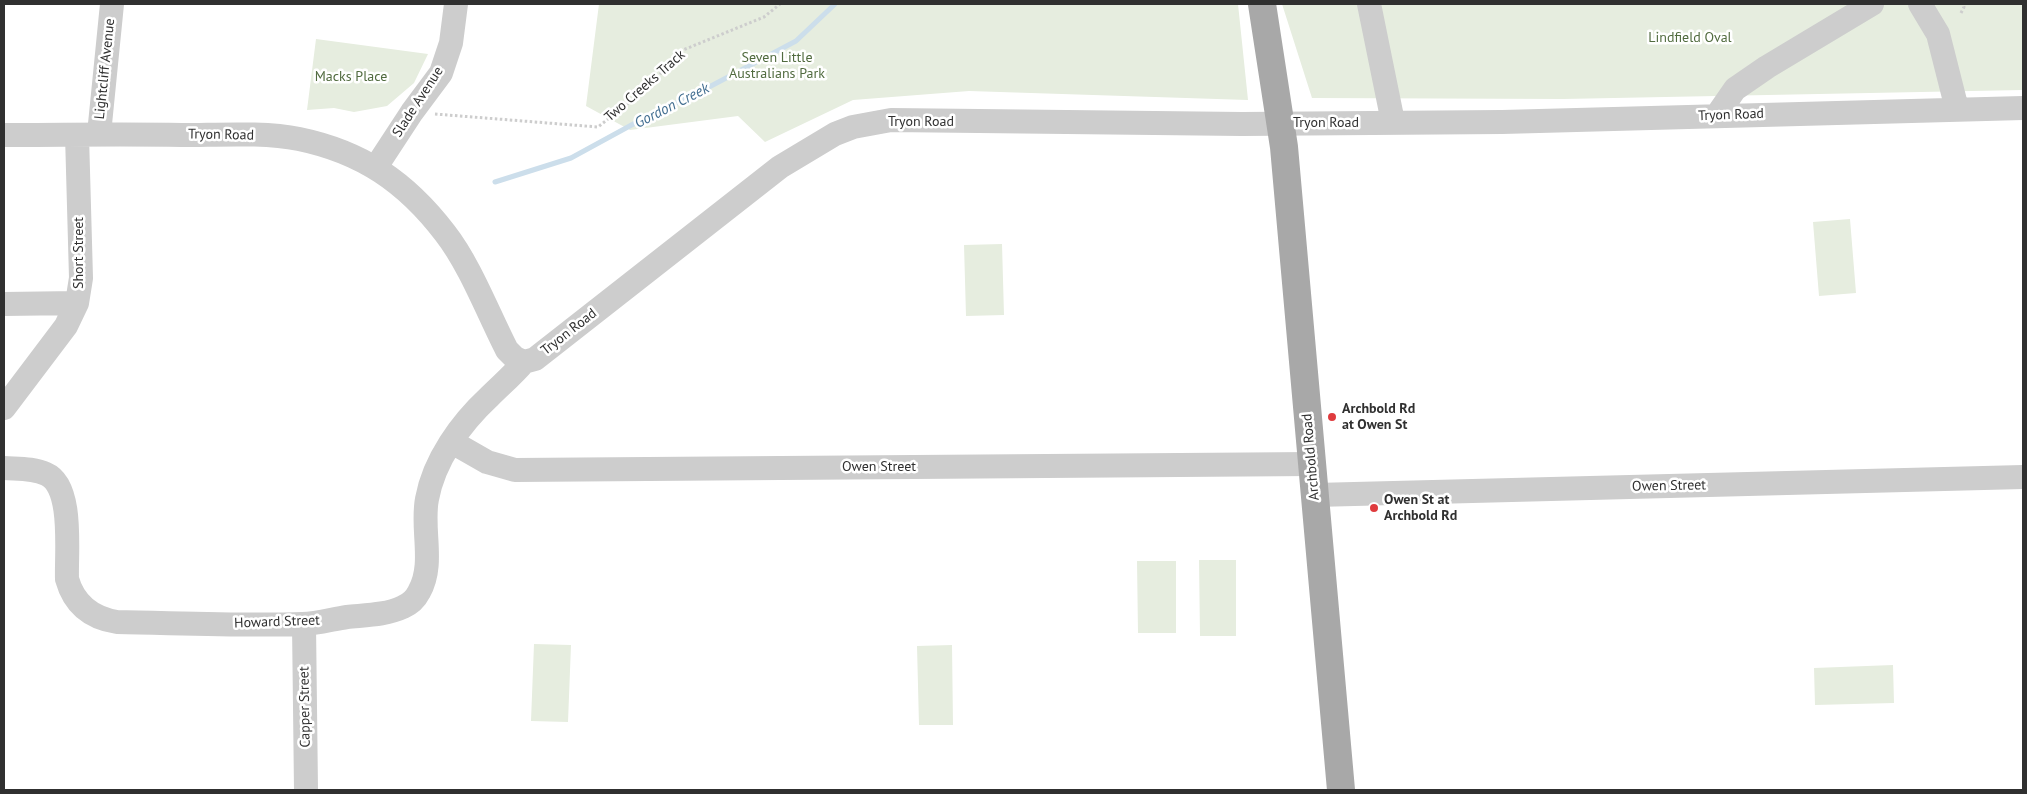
<!DOCTYPE html>
<style>
body{margin:0}
#map{position:relative;width:2027px;height:794px;overflow:hidden;background:#fff;font-family:"PT Sans",sans-serif}
canvas{display:block}
.frame{position:absolute;inset:0;border:5px solid #303030;pointer-events:none}
</style>
<div id="map">
<canvas width="2027" height="794"></canvas>
<div class="frame"></div>
</div>
<script>
const ctx = document.querySelector('canvas').getContext('2d');
ctx.lineJoin = 'round';
function fillPath(path, color) {
  ctx.fillStyle = color;
  ctx.fill(path, 'evenodd');
}
function stroke(path, color, width, dash) {
  ctx.strokeStyle = color;
  ctx.lineWidth = width;
  ctx.lineCap = dash ? 'butt' : 'round';
  ctx.setLineDash(dash || []);
  ctx.stroke(path);
}
function drawText(font, color, halo, rows, align = 'center') {
  ctx.font = font + ' "PT Sans",sans-serif';
  ctx.lineWidth = 5;
  ctx.setLineDash([]);
  ctx.textBaseline = 'middle';
  ctx.strokeStyle = halo;
  ctx.fillStyle = color;
  for (const [text, x, y, turn = 0] of rows) {
    ctx.save();
    ctx.translate(x, y);
    ctx.rotate((+turn || 0) * Math.PI / 180);
    ctx.textAlign = isNaN(turn) ? turn : align;
    if (halo) ctx.strokeText(text, 0, 0);
    ctx.fillText(text, 0, 0);
    ctx.restore();
  }
}
const green = new Path2D(`
 M599 4H1238L1248 100 969 91 853 100 765 142 738 116 630 130 586 106Z
 M1282 4H2023V90L1563 99 1312 98Z
 M316 39 428 54 414 83 387 106 354 112 334 108 307 110Z
 M1850 219 1856 293 1819 296 1813 222Z
 M1002 244 1004 315 966 316 964 245Z
 M1199 560H1236V636H1200Z
 M1137 561H1176V633H1138Z
 M534 644 571 645 568 722 531 721Z
 M952 645 953 725H919L917 646Z
 M1893 665 1894 703 1815 705 1814 668Z`);
const stream = new Path2D(`
 M495 182 571 158 637 122 711 86 796 41 835 4`);
const path = new Path2D(`
 M1961 13 1964 7 1963 4
 M435 114 598 127 646 89 683 50 764 17 780 4`);
const minor = new Path2D(`
 M1369 4 1393 122
 M1920 4 1938 34 1957 109
 M1717 115 1735 89 1767 67 1872 4
 M99 134 112 4
 M4 135C63 135 122 134 182 135 218 135 264 132 299 139 362 152 406 182 445 233 470 265 488 313 507 350L515 358 524 362 535 359 780 167 835 134 853 127 891 120 1242 124 1502 122 2023 108
 M376 167 412 112 441 73 451 43 456 4
 M4 304 77 303
 M4 408 66 326 77 303 81 278 77 135
 M452 442 487 462 515 470 1312 464
 M4 468C17 469 34 468 46 474 74 486 66 553 67 579 74 604 91 618 117 622 178 623 241 626 302 624 317 624 333 619 347 617 366 615 386 615 403 607 410 604 416 598 419 592 435 564 421 529 427 499 434 460 461 423 489 397 501 385 513 375 524 362
 M1315 495 2023 477
 M304 624 306 790`);
const major = new Path2D(`
 M1262 4 1284 147 1341 790`);
const markers = [
 [1332,417,5,"#df3b3e"],
 [1374,508,5,"#df3b3e"]
];
const parkNames = [
 ["Lindfield Oval",1690,38],
 ["Seven Little",777,58],
 ["Australians Park",777,74],
 ["Macks Place",351,77]
];
const streetNames = [
 ["Lightcliff Avenue",105,69,-84],
 ["Two Creeks Track",645,86,-41],
 ["Slade Avenue",418,102,-57],
 ["Tryon Road",1731,115,-2],
 ["Tryon Road",921,122],
 ["Tryon Road",1326,123],
 ["Tryon Road",221,135,1],
 ["Short Street",79,253,-90],
 ["Tryon Road",569,332,-38],
 ["Archbold Road",1311,457,-95],
 ["Owen Street",879,467],
 ["Owen Street",1669,486,-1],
 ["Howard Street",277,622,-2],
 ["Capper Street",305,707,-91]
];
const poiNames = [
 ["Archbold Rd",1342,409],
 ["at Owen St",1342,425],
 ["Owen St at",1384,500],
 ["Archbold Rd",1384,516]
];
const waterNames = [
 ["Gordon Creek",672,106,-27]
];
fillPath(green, '#e6eddf');
stroke(stream, '#ccdeeb', 5);
stroke(path, '#cdcdcd', 3, [2.5, 2.5]);
stroke(minor, '#cdcdcd', 24);
stroke(major, '#a8a8a8', 28);
for (const [x, y, r, color] of markers) {
  const dot = new Path2D();
  dot.arc(x, y, r, 0, 2 * Math.PI);
  ctx.fillStyle = color;
  ctx.fill(dot);
  stroke(dot, '#fff', 2);
}
drawText('14px', '#516b3f', '#fff', parkNames);
drawText('14px', '#303030', '#fff', streetNames);
drawText('bold 14px', '#303030', '#fff', poiNames, 'left');
drawText('italic 15px', '#416d90', '#fff', waterNames);
</script>
